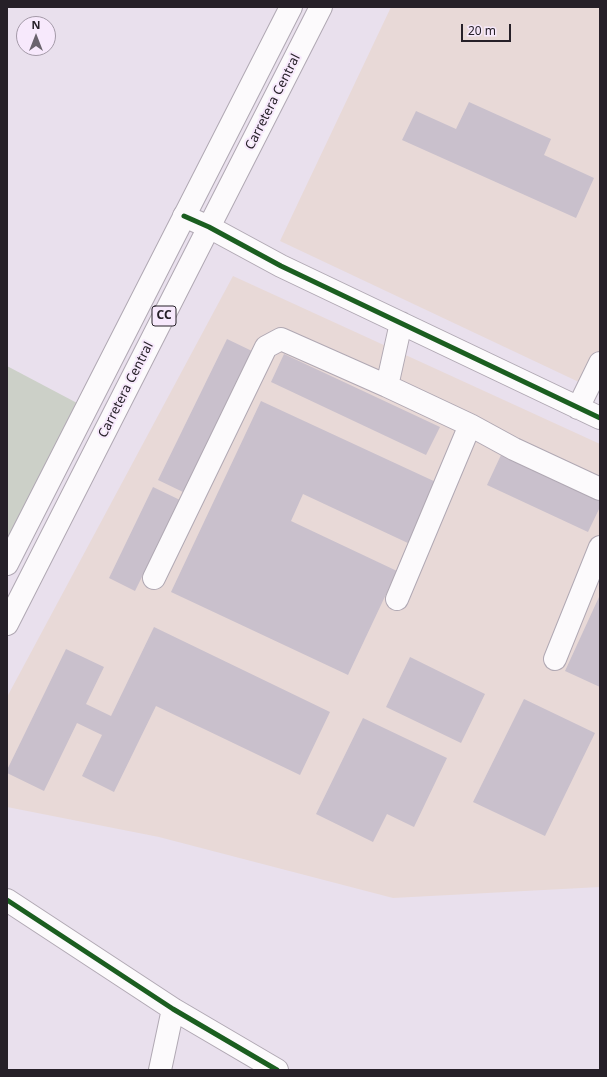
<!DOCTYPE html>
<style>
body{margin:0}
#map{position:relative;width:607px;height:1077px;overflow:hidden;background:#e9e0ed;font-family:"Noto Sans",sans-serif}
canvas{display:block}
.frame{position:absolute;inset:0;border:8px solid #262028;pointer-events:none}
.north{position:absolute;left:16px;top:16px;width:40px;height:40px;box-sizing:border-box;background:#f7e9fc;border:1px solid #a399a7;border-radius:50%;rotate:0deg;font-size:11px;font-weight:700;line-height:16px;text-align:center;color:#262028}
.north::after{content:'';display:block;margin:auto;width:14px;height:18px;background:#6a636d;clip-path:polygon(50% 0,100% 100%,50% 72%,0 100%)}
.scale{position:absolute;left:461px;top:24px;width:50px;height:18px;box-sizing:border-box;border:2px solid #262028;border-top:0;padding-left:5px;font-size:12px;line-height:14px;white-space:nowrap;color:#262028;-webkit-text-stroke:3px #f7e9fc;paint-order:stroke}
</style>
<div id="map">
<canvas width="607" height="1077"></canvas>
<div class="frame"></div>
<div class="north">N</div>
<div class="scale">20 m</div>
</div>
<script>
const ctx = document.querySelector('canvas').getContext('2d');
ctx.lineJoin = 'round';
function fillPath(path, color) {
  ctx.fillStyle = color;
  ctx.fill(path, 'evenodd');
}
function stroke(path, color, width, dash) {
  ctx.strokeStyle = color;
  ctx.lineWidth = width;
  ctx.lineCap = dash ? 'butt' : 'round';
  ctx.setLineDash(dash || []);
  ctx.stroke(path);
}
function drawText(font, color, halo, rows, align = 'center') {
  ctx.font = font + ' "Noto Sans",sans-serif';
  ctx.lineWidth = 4;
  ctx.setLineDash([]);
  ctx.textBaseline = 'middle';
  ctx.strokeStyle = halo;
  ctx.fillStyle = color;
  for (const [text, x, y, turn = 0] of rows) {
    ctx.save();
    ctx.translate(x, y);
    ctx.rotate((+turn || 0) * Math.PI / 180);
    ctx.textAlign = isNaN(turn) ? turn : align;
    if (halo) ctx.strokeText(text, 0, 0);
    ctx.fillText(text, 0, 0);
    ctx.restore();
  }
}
const industrial = new Path2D(`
 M391 7H600V392L280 241Z
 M233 276 600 444V887L393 898 159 837 7 807V697Z`);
const green = new Path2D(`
 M7 366 77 403 7 546Z`);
const building = new Path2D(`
 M469 102 551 139 544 155 594 178 576 218 402 140 416 111 456 129Z
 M227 339 252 351 183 492 158 480Z
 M284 354 440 427 426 455 271 382Z
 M261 401 438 483 410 544 303 494 291 521 397 571 348 675 171 592Z
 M501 455 600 501V507L588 532 487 485Z
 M153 487 180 500 135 591 109 578Z
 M599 597 600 598V687L565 671Z
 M154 627 330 712 300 775 156 706 114 792 82 776 102 735 77 723 44 791 7 773V770L66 649 104 667 86 704 111 716Z
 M410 657 485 694 461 743 386 707Z
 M524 699 595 733 545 836 473 802Z
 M363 718 447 758 414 827 387 814 373 842 316 814Z`);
const minor = new Path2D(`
 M184 216 209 227 281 266 600 418
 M387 386 470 425 514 449 600 489
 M578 408 600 363
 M154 578 266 347 281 339 387 386 401 323
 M397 599 470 425
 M555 659 600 547
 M7 900 173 1009 277 1070
 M160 1070 173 1009`);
const highway = new Path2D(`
 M7 564 291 7
 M7 624 321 7`);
const cycleway = new Path2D(`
 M184 216 209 227 281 266 600 418
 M7 900 173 1009 277 1070`);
const shields = [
 [164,316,24]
];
const shieldNames = [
 ["CC",164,316]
];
const streetNames = [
 ["Carretera Central",273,102,-63],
 ["Carretera Central",126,390,-63]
];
fillPath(industrial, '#e8d9d7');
fillPath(green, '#ccd0c8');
fillPath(building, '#c9c0cc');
stroke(minor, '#b0a8b3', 24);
stroke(highway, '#b0a8b3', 24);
stroke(minor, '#fcfafc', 22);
stroke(highway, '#fcfafc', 22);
stroke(cycleway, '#1b5e20', 5);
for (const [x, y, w] of shields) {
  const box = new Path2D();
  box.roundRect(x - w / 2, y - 10, w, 20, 3);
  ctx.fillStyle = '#f7e9fc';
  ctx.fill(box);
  stroke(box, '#262028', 1);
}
drawText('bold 12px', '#262028', null, shieldNames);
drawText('13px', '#262028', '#f7e9fc', streetNames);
</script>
